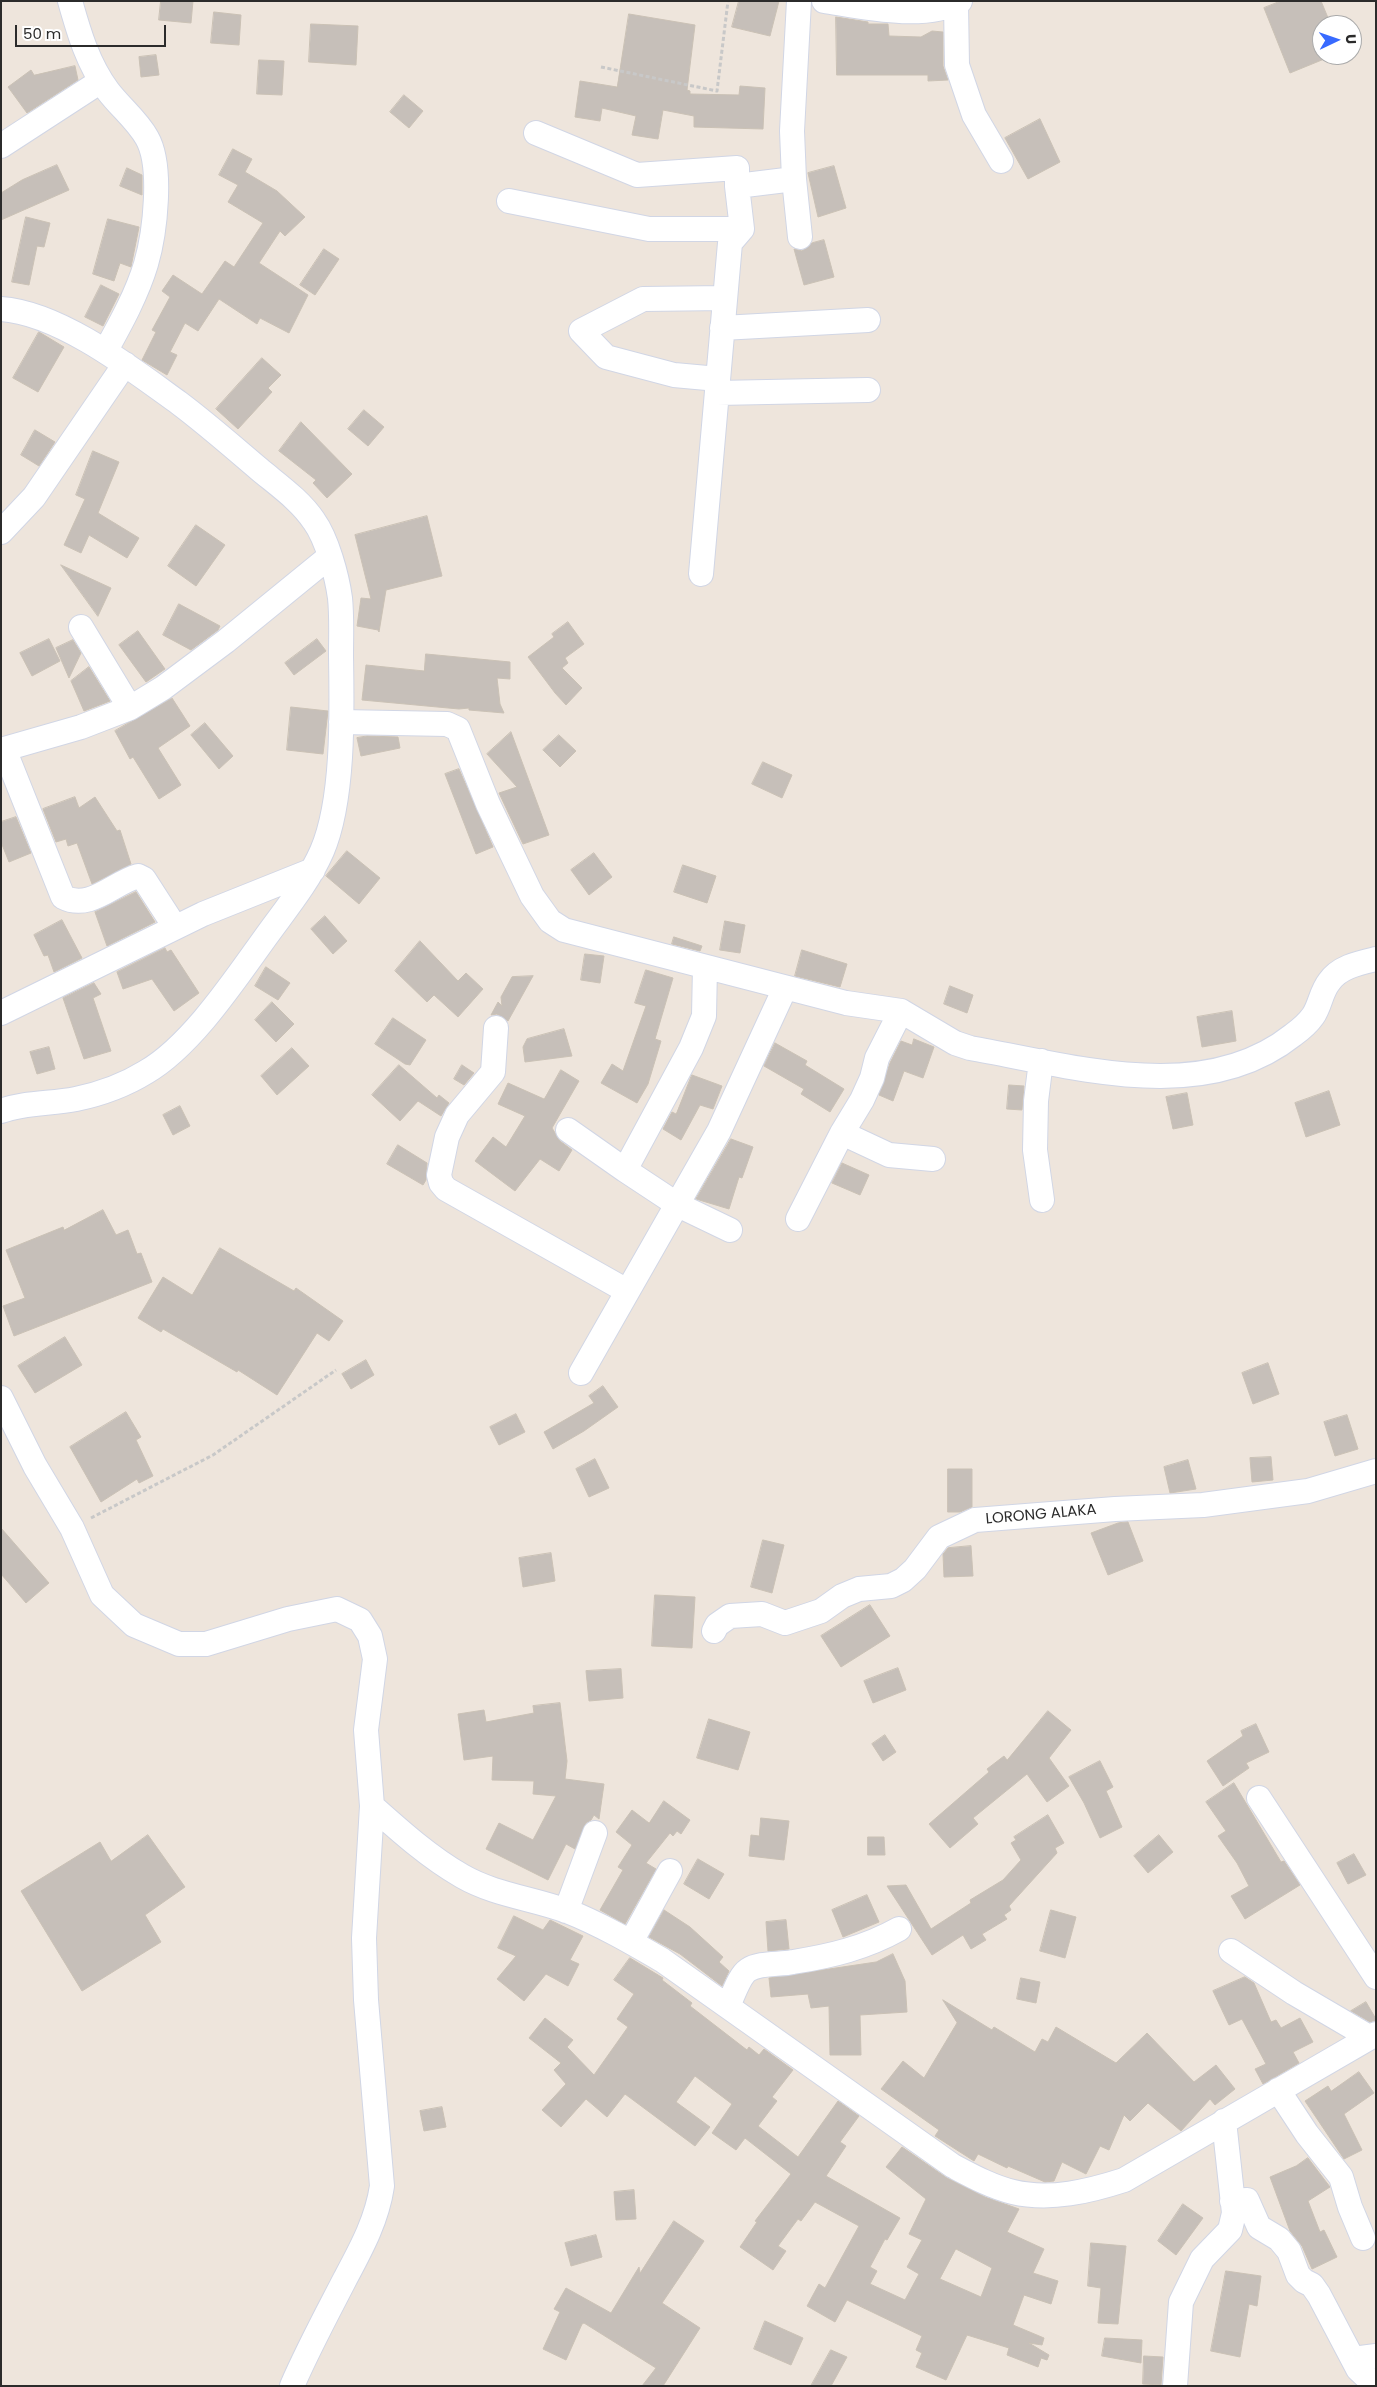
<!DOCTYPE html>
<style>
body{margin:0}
#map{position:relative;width:1377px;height:2387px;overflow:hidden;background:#eee5dc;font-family:Poppins,sans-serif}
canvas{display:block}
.frame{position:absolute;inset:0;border:2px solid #2b2b2b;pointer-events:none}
.north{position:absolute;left:1312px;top:15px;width:50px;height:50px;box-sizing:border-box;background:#fff;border:1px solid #aaa;border-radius:50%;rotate:87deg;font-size:14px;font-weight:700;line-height:20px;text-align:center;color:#2b2b2b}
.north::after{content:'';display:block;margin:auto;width:18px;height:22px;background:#386aff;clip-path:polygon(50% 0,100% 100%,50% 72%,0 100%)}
.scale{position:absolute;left:15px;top:25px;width:151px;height:22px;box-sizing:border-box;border:2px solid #2b2b2b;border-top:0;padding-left:6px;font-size:15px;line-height:18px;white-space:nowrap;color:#2b2b2b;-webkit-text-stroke:4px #fff;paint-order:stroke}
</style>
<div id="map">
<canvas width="1377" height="2387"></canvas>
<div class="frame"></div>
<div class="north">U</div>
<div class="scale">50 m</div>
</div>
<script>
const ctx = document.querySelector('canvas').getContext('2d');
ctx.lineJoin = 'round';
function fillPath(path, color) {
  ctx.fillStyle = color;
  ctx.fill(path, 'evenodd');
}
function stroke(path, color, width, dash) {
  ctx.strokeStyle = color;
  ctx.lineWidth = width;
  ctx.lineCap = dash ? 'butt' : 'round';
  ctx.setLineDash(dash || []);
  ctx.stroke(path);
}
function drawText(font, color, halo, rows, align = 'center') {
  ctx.font = font + ' Poppins,sans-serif';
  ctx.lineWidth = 4;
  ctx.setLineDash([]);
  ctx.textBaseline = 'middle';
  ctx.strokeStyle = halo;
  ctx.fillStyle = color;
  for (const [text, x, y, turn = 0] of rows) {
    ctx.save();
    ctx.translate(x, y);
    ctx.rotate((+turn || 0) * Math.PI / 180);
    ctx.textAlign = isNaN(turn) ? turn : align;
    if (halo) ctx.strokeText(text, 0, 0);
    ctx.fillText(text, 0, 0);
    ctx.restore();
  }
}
const building = new Path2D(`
 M161 1H193L191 23 159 20Z
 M739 1H779L770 36 732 27Z
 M1281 1H1321L1331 25H1322V55H1334L1290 73 1264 8Z
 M214 12 241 15 239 45 211 43Z
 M629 14 695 25 687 90 690 91V94L739 95 740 86 765 88 763 129 694 127V116L663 110 658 139 632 135 636 116 602 108 600 121 575 117 580 81 617 87Z
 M836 17 868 22V24H888L889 36 921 37 932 31 943 32V66L948 80 928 81V75H837Z
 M311 24 358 26 356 65 309 62Z
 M156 55 159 75 141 77 139 57Z
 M259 60 284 61 282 95 257 94Z
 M75 66 78 80 27 113 8 87 31 70 34 75Z
 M404 95 423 111 409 128 390 112Z
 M1040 119 1060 162 1028 179 1005 138Z
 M233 149 252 159 245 172 277 191 305 217 285 236 280 231 259 263 308 295 289 333 260 318 257 324 219 299 198 331 185 323 170 352 177 355 167 375 142 360 156 332 152 330 170 297 162 291 173 275 202 294 225 261 234 267 263 223 228 202 238 185 219 175Z
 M57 165 69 190 1 220V193L22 180Z
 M834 166 846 208 818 217 808 173Z
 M127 168 142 175V195L120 186Z
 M26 217 50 223 44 247 37 246 29 285 12 282Z
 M108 219 139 227 131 267 120 263 114 281 93 274Z
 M824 240 834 277 804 285 794 249 802 251 812 243Z
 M324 249 339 259 315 295 300 285Z
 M101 285 119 294 103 326 85 317Z
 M39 332 64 347 38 392 13 378Z
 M262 358 281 375 268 388 272 392 238 429 216 409Z
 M364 410 384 427 368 446 348 429Z
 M301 422 352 474 327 498 313 483 316 480 279 451Z
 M35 430 55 442 39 466 21 455Z
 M93 451 119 462 98 513 139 538 127 558 89 535 81 553 64 545 85 499 76 495Z
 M427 516 442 576 386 590 379 632 378 630 357 626 361 598 371 599 355 535Z
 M196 525 225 545 196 586 168 566Z
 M61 565 111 588 98 616Z
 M179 604 220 626 218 630 191 650 163 635Z
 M568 622 584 644 565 658 568 663 562 668 582 688 566 705 555 693 528 657 554 637 552 634Z
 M138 631 165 669 146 682 119 645Z
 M49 639 60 661 32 676 20 653Z
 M317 639 326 651 294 675 285 663Z
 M73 640 81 653 69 678 56 648Z
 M426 654 510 662V679L497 678 500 704 504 713 469 710V708L459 709 362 700 366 665 424 671Z
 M89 667 110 701 84 711 71 681Z
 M172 698 190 726 158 748 181 785 159 799 133 757 130 759 115 731Z
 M291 707 328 711 323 754 287 750Z
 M205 723 233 756 219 769 191 735Z
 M511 732 549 835 523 844 499 793 517 787 487 754Z
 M559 735 576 751 560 767 543 750Z
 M367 736 398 737 400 748 361 756 357 738Z
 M763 762 792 775 782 798 752 784Z
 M459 769 493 847 476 854 445 774Z
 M75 797 79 808 95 797 117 831 120 830 131 864 92 884 77 843 68 846 66 839 56 842 43 809Z
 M16 817 31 853 9 862 1 842V822Z
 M347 851 380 878 359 904 326 876Z
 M594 853 612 877 589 895 571 870Z
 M683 865 716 876 707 903 674 892Z
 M136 892 155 922 107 946 95 912Z
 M325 916 347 941 333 954 311 929Z
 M62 920 82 958 54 972 48 955 44 956 34 935Z
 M725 921 745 925 740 953 720 950Z
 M674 937 702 946 700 951 672 944Z
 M420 941 458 981 466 973 483 989 458 1017 434 995 427 1002 395 971Z
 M165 948 167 952 171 950 199 993 174 1011 152 979 123 989 117 972Z
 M802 950 847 964 840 987 795 976Z
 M585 954 604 956 600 983 581 980Z
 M266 967 290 983 278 1000 255 986Z
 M646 970 673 978 655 1039 661 1041 648 1084 637 1103 601 1083 612 1064 623 1071 646 1006 635 1003Z
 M533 976 508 1021 497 1014 491 1015 498 1002 502 1006 501 997 512 977Z
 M94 983 101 994 93 998 111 1051 84 1059 63 998Z
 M950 986 973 995 967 1013 944 1004Z
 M272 1002 294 1024 276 1042 255 1020Z
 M1232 1011 1236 1041 1202 1047 1197 1017Z
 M393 1018 426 1040 410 1065 405 1064 375 1044Z
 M564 1029 572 1056 525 1062 523 1047 527 1039Z
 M914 1039 934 1047 923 1078 904 1071 893 1101 879 1095 890 1063 901 1041 912 1045Z
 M775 1043 807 1061 805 1065 844 1089 830 1112 801 1094 804 1089 764 1066Z
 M49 1047 55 1069 37 1074 30 1052Z
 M292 1048 309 1066 277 1095 261 1076Z
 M399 1065 437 1098 439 1095 449 1103 441 1116 418 1101 400 1121 372 1095Z
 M462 1065 474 1073 464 1085 454 1079Z
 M561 1070 579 1081 552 1128 560 1141 572 1150 559 1171 540 1159 515 1191 475 1161 493 1137 506 1147 525 1116 498 1104 508 1083 544 1099Z
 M692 1075 722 1086 713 1109 700 1105 681 1140 663 1129 672 1112 676 1114Z
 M1009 1085 1024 1086 1022 1110 1007 1109Z
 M1329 1091 1340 1125 1306 1137 1295 1103Z
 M1187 1093 1193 1125 1173 1129 1166 1097Z
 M180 1106 190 1126 173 1135 163 1115Z
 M731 1139 753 1147 742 1178 739 1177 729 1209 696 1199Z
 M398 1145 427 1163 426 1180 423 1185 387 1164Z
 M842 1163 869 1175 860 1195 832 1183Z
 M103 1210 116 1235 128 1230 137 1254 141 1253 152 1282 14 1336 3 1306 25 1298 6 1250 63 1227 64 1230Z
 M220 1248 294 1291 296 1288 343 1321 329 1341 317 1333 277 1395 238 1370 237 1372 163 1329 161 1332 138 1318 163 1277 192 1295Z
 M65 1337 82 1365 35 1393 18 1366Z
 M366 1360 374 1375 351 1389 342 1374Z
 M1268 1363 1279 1394 1253 1404 1242 1373Z
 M603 1386 618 1407 584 1431 553 1449 544 1432 594 1403 589 1396Z
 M126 1412 141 1437 136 1440 153 1476 139 1483 137 1479 101 1502 70 1447Z
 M516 1414 525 1432 499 1445 490 1427Z
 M1347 1415 1358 1449 1335 1456 1324 1422Z
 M1271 1457 1273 1480 1252 1482 1250 1458Z
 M595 1459 609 1488 589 1497 576 1469Z
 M1188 1460 1196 1489 1170 1493 1164 1467Z
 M948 1469H972V1507L960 1512H948Z
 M1128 1522 1143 1561 1108 1575 1091 1533 1118 1523Z
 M1 1528 49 1583 26 1603 1 1574Z
 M763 1540 784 1545 772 1593 751 1587Z
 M971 1546 973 1576 944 1577 943 1554 948 1548Z
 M551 1553 555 1581 523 1587 519 1558Z
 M655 1595 695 1597 692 1648 652 1646Z
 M870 1605 890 1636 841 1667 821 1636Z
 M898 1668 906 1690 873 1703 864 1681Z
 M621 1669 623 1698 589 1701 586 1671Z
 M560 1703 567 1761 565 1779 604 1784 599 1819 594 1815 591 1820 586 1823 575 1849 566 1844 548 1880 486 1849 499 1823 533 1840 556 1796 533 1794 534 1781 492 1780 493 1756 464 1760 458 1714 484 1710 486 1722 534 1713 533 1706Z
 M1048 1711 1071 1730 1049 1758 1069 1786 1047 1802 1027 1774 973 1818 978 1824 950 1848 929 1824 989 1772 987 1769 1004 1756 1007 1760Z
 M709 1719 750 1732 738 1770 697 1758Z
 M1256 1724 1269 1752 1246 1763 1249 1768 1223 1786 1207 1761 1243 1736 1241 1731Z
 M885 1735 896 1752 883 1761 872 1744Z
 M1100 1761 1113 1787 1106 1791 1122 1827 1100 1838 1084 1803 1069 1777Z
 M1234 1783 1281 1862 1284 1861 1300 1885 1245 1919 1231 1896 1249 1886 1237 1863 1218 1836 1226 1831 1206 1802Z
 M664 1801 690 1820 681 1834 677 1831 673 1836 670 1833 646 1863 656 1869 625 1924 600 1910 623 1870 618 1867 632 1845 616 1832 632 1810 649 1823Z
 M1048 1815 1064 1843 1055 1848 1057 1853 1009 1906 1011 1910 1004 1915 1007 1919 982 1934 986 1940 971 1949 963 1935 932 1955 887 1886 906 1885 931 1929 971 1903 970 1900 1003 1880 1021 1860 1011 1843 1016 1840 1014 1837Z
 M761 1818 789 1821 784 1860 749 1856 751 1835 759 1836Z
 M148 1835 185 1887 145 1915 161 1942 82 1991 21 1891 100 1842 111 1861Z
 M1159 1835 1173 1852 1148 1873 1134 1856Z
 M868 1837H884L885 1855H868Z
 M1354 1854 1366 1875 1348 1884 1337 1863Z
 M698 1859 724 1874 709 1899 684 1884Z
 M867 1895 879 1922 843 1937 832 1910Z
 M664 1910 690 1927 723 1957 719 1962 729 1971 722 1986 680 1954 649 1937Z
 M1051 1910 1076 1917 1065 1958 1040 1951Z
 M514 1916 543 1930 550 1920 583 1936 570 1960 579 1964 568 1986 546 1974 524 2001 497 1979 516 1956 498 1948Z
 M786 1920 789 1949 768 1951 766 1922Z
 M893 1954 905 1981 907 2012 860 2015 861 2055H830L829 2006 811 2008 808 1994 771 1997 769 1978 876 1962Z
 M630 1958 663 1978 662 1980 692 2003 690 2006 747 2050 749 2047 759 2055 764 2049 793 2070 772 2097 777 2101 758 2126 798 2157 838 2101 859 2116 840 2142 846 2146 826 2176 900 2218 887 2240 885 2239 870 2267 877 2271 870 2284 905 2300 919 2274 907 2267 922 2240 909 2234 926 2199 886 2167 902 2147 947 2178 985 2197 1019 2209 1007 2232 1044 2249 1033 2273 1058 2281 1051 2304 1024 2295 1013 2325 1044 2338 1042 2345 1029 2343 1049 2355 1047 2360 1041 2358 1038 2367 1007 2355 1009 2348 967 2335 946 2380 916 2367 922 2353 916 2350 922 2336 847 2300 835 2322 807 2306 819 2284 825 2288 859 2226 815 2202 801 2221 798 2219 778 2246 786 2251 773 2270 740 2247 757 2222 755 2221 791 2174 745 2138 736 2150 712 2133 732 2104 695 2076 676 2102 710 2127 695 2146 625 2094 607 2117 586 2099 561 2127 542 2110 566 2084 554 2070 561 2063 529 2038 545 2018 573 2040 567 2047 594 2075 628 2027 617 2019 634 1994 614 1980ZM956 2249 992 2268 981 2297 940 2279Z
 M1245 1977 1254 1983 1271 2022 1276 2020 1281 2028 1300 2018 1313 2042 1293 2052 1299 2063 1263 2084 1255 2069 1266 2064 1242 2019 1229 2025 1213 1991Z
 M1021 1978 1040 1982 1036 2003 1017 1999Z
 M943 2000 992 2030 994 2027 1035 2052 1042 2039 1048 2042 1056 2027 1116 2063 1147 2033 1194 2082 1216 2065 1235 2089 1215 2105 1210 2099 1181 2131 1148 2103 1130 2121 1124 2115 1109 2150 1100 2146 1086 2174 1062 2162 1054 2181 1045 2182 1008 2166 1007 2168 978 2154 974 2161 935 2136 939 2130 881 2089 903 2061 924 2078 957 2023Z
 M1366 2002 1376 2019V2020L1370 2022 1351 2011Z
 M1359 2072 1374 2093 1344 2114 1362 2150 1344 2159 1305 2101 1328 2086 1331 2091Z
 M442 2107 446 2127 424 2131 420 2111Z
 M1308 2158 1330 2187 1308 2201 1320 2232 1324 2230 1337 2257 1312 2269 1302 2246 1290 2231 1270 2177 1296 2166Z
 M634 2190 636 2219 616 2220 614 2192Z
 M1183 2204 1203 2218 1176 2255 1158 2241Z
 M674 2221 704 2241 662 2303 700 2328 663 2386H642L656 2368 584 2323 582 2324 566 2360 543 2349 560 2312 554 2309 566 2288 611 2313 639 2267 640 2273Z
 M596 2235 602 2257 571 2266 565 2243Z
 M1091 2243 1126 2246 1118 2324 1098 2323 1101 2288 1088 2286Z
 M1226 2271 1261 2276 1257 2306 1249 2304 1240 2357 1211 2351Z
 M765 2321 803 2338 791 2365 754 2349Z
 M1105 2338 1142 2340 1141 2363 1102 2356Z
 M831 2350 847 2357 831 2386H811Z
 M1144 2356 1163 2357 1161 2385 1143 2384Z`);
const path = new Path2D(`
 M601 67 717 91 728 1
 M91 1518 213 1455 336 1370`);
const minor = new Path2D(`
 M70 1C79 33 88 64 108 91 120 107 137 120 147 138 163 166 155 233 146 264 137 294 121 323 106 350
 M799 1 792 131 794 179 800 237
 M824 1C863 7 925 21 960 1
 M956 4 957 65 974 115 1001 161
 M536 133 637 175 737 168V186
 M1 146 101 81
 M509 201 649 229H742
 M1 309C60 313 132 369 179 403 207 424 233 447 259 469 278 485 300 500 314 521 327 539 337 576 340 598 342 617 341 637 341 656 342 712 344 800 322 851 308 883 285 910 265 938 234 981 191 1046 146 1072 125 1085 100 1094 76 1099 51 1104 25 1102 1 1111
 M722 328 868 320
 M718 379 674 375 606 357 581 331 643 299 725 298
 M717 393 868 390
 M1 532 34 497 125 364
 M701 574 730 243 742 229 737 186 794 179
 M81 627 130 708
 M341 722 447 724 458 729 488 804 532 896 550 921 564 930 846 1003 901 1011 955 1043 970 1048C1073 1066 1203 1107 1293 1035 1300 1030 1308 1023 1313 1016 1320 1006 1321 992 1329 982 1339 967 1359 963 1376 959
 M4 749 63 897C90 911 113 883 138 876L144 879 175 927
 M1 750 81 727 130 708 163 688 226 641 329 557
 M705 967 704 1016 691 1048 625 1170 678 1205 730 1230
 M1 1013 203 914 313 870
 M496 1028 493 1072 457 1115 447 1137 439 1175 441 1183 446 1189 627 1291
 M1041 1061 1036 1101 1035 1150 1042 1200
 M568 1130 625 1170
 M842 1133 889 1155 933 1159
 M798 1219 842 1133 862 1100 872 1078 877 1058 901 1011
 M581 1373 719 1131 785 988
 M1 1398 35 1466 72 1528 102 1595 134 1625 179 1644H206L288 1619 337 1609 360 1620 370 1636 375 1659 366 1730 372 1806 364 1938 366 2000 382 2186C377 2220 361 2249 345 2279 327 2314 308 2349 292 2386
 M714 1631 717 1625 730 1616 762 1614 785 1623 821 1611 842 1596 859 1589 891 1586 903 1580 915 1569 939 1537 975 1520 1115 1509 1203 1505 1308 1491 1376 1471
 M1259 1798 1376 1977
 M372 1806C400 1831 429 1857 462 1876 495 1895 532 1898 567 1911 600 1924 631 1942 662 1960L953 2166C972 2176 992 2187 1013 2192 1050 2201 1090 2191 1124 2180L1376 2034
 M566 1911 595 1833
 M631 1942 670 1871
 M1231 1951 1294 1993 1369 2037
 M728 2006C733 1996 739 1976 748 1970 760 1962 780 1965 793 1962 831 1956 865 1948 899 1929
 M1278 2090 1307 2134 1341 2177 1350 2207 1363 2238
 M1232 2201 1247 2200 1259 2227 1279 2239 1289 2251 1298 2275 1304 2281 1312 2285 1319 2295 1358 2369 1376 2386
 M1353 2359 1376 2356
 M1175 2386 1181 2302 1202 2259 1230 2230 1234 2213 1224 2121`);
const streetNames = [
 ["LORONG ALAKA",1041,1515,-5]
];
fillPath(building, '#c6bfb9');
stroke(building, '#cac1b5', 1);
stroke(minor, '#d1d6e5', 26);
stroke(path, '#c8c8c8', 3, [4, 2.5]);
stroke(minor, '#fff', 24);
drawText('15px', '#2b2b2b', '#fff', streetNames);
</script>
